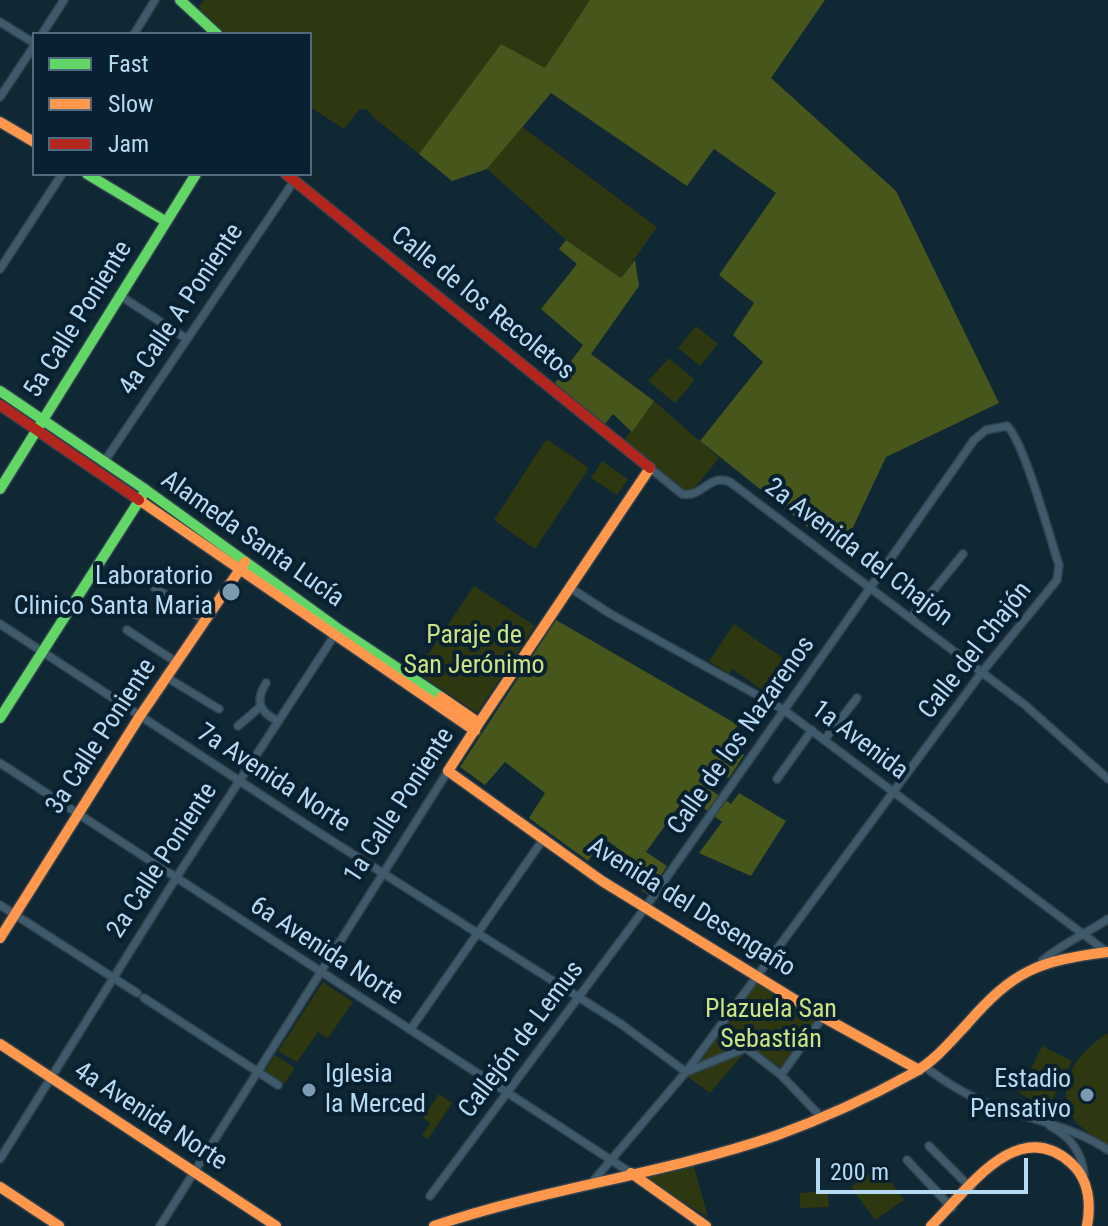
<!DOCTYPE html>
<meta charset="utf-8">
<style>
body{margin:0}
#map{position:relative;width:1108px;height:1226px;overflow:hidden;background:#102734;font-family:"Roboto Condensed",sans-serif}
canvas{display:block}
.legend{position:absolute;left:32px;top:32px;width:280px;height:144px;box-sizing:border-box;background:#092030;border:2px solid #4f6a7e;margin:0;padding:10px 14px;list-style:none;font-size:24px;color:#b7daf3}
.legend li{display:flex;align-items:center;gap:16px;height:40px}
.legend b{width:40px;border:2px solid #4f6a7e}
.scale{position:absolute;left:816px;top:1158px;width:212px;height:36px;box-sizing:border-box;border:4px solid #b7daf3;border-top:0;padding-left:10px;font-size:24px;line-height:28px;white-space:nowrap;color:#b7daf3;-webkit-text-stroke:6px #092030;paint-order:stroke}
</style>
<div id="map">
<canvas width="1108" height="1226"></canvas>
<ul class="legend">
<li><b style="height:10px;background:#63d668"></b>Fast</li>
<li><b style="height:10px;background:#ff974d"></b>Slow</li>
<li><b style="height:10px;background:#b3261e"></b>Jam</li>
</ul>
<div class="scale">200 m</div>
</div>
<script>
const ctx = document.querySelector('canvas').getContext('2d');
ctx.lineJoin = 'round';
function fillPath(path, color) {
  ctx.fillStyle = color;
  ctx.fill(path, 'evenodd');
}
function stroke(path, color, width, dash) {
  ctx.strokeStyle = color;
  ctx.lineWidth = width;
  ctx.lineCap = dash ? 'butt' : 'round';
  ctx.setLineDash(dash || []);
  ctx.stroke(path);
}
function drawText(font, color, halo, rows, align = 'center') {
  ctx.font = font + ' "Roboto Condensed",sans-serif';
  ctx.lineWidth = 8;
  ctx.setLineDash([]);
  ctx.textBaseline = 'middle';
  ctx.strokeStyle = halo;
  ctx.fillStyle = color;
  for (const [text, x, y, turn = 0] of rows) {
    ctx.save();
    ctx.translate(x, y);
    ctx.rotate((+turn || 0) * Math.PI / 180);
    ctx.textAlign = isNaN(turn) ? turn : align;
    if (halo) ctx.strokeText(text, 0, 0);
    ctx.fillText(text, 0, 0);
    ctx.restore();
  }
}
const green = new Path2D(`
 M204 0H590L545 69 501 44 419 154 372 116 368 110 360 109 344 129 310 107V34H226L200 11 199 6Z
 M522 127 657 227 621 278 566 240 487 169Z
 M696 326 718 344 700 366 678 348Z
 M669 358 695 380 675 403 648 381Z
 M654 401 719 458 692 491H684L623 442Z
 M545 441H549L589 468 535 549 494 520Z
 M602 461 628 479 617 495 591 478Z
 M474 586 535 626 477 713 416 672Z
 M734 624 753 637 750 643 754 638 800 670 778 701 732 669 729 674 709 661Z
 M758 981 818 1017 781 1068 724 1029Z
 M323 982 353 1002 328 1038 318 1032 297 1062 278 1051Z
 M721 1031 741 1047 692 1067Z
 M1108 1033V1146C1098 1138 1080 1129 1073 1118 1053 1083 1079 1051 1108 1033Z
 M1042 1046 1072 1061 1048 1108 1019 1093Z
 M745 1052 710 1093 684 1074Z
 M275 1055 295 1068 284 1084 265 1071Z
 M439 1094 452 1103 428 1139 422 1136 430 1123 423 1118Z
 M693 1163 708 1217 637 1174Z
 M880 1166 904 1200 875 1220 851 1187Z
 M828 1191 829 1207 800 1208V1193Z`);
const forest = new Path2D(`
 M590 0H825L771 78 896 191 999 403 886 457 847 540 818 518 810 529 700 441 763 362 733 335 754 303 719 275 776 193 714 149 687 186 551 93 487 169 452 181 419 154 501 44 545 68Z
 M566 240 621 278 635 260 639 286 591 354 654 401 632 432 613 414 604 425 555 383 583 345 541 309 577 264 559 249Z
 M556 620 738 725 725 742 744 755 729 778 708 767 698 781 731 804 739 793 786 821 751 876 699 853 722 822 687 795 646 852 667 866 648 895 627 879 637 863 604 838 588 861 529 818 545 793 505 762 485 785 460 767Z`);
const street = new Path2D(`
 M0 22 34 43
 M42 34 64 0
 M134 34 155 0
 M0 97 34 46
 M0 269 62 174
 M119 295 187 339
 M104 462 294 181
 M650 468 682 494C703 498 709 473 730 482L1025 705 1108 779
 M569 587 609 613 784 710 1107 952
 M155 588 204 620
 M911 618 963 554
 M0 624 310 827 621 1024 686 1072 746 1048
 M127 630 176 662
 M166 677 219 709
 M266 683C255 701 259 712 278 721
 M238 726 260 707
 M825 739 857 698
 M0 763 631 1173
 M777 779 812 730
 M0 905 137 993
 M1042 961C1061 944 1086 934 1108 919
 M144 998 278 1085
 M720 1028 781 1075 822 1118
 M410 1030 544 838
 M924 1066C946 1083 975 1100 1002 1109 1038 1121 1075 1128 1108 1150
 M781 1075 823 1017
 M1050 1126C1071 1137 1082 1152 1084 1175
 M929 1146 971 1188
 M0 1159 176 878 336 633
 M907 1160 952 1208
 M430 1196 645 908 974 440 986 430 1007 426C1024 441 1050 538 1059 565L1057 580 982 672 686 1072 594 1180
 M160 1226 448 771`);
const fast = new Path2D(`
 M180 0 217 34
 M87 174 165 221
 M0 391 146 490
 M0 489 196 174
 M0 718 146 490 340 630 441 697`);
const slow = new Path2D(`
 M0 122 34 142
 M139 500 475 731
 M441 697 479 723 448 771 602 881 823 1017 919 1070
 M479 723 650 468
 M0 938 140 716 245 562
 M0 1044 276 1226
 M631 1173 706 1226
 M0 1187 59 1226
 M434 1226C546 1188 664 1174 775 1136 822 1119 870 1097 913 1073 935 1061 951 1041 967 1024 1014 970 1038 961 1108 952
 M931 1226C966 1192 1017 1114 1071 1163 1089 1179 1091 1204 1087 1226`);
const jam = new Path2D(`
 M286 174 650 468
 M0 405 139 500`);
const markers = [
 [231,592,10,"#7d9bb0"],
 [309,1090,8,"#7d9bb0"],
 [1087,1095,8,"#7d9bb0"]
];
const streetNames = [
 ["Calle de los Recoletos",482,304,39],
 ["4a Calle A Poniente",182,310,-56],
 ["5a Calle Poniente",79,320,-58],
 ["Alameda Santa Lucía",252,540,35],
 ["2a Avenida del Chajón",858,553,37],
 ["Calle del Chajón",976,651,-52],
 ["Calle de los Nazarenos",742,736,-55],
 ["3a Calle Poniente",102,737,-57],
 ["1a Avenida",859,741,37],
 ["7a Avenida Norte",273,779,33],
 ["1a Calle Poniente",400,806,-57],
 ["2a Calle Poniente",163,861,-57],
 ["Avenida del Desengaño",691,908,32],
 ["6a Avenida Norte",326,952,33],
 ["Callejón de Lemus",522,1040,-53],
 ["4a Avenida Norte",150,1117,33]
];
const poiNames = [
 ["Laboratorio",213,577],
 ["Clinico Santa Maria",213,607],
 ["Iglesia",325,1075,"left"],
 ["la Merced",325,1105,"left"],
 ["Estadio",1071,1080],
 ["Pensativo",1071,1110]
];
const parkNames = [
 ["Paraje de",474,636],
 ["San Jerónimo",474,666],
 ["Plazuela San",771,1010],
 ["Sebastián",771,1040]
];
fillPath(green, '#2d3811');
fillPath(forest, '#47571c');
stroke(street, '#2f414d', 10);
stroke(fast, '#2f414d', 13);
stroke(slow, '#2f414d', 13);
stroke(jam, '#2f414d', 13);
stroke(street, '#3f5a6a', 7);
stroke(fast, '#63d668', 10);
stroke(slow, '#ff974d', 10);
stroke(jam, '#b3261e', 10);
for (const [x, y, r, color] of markers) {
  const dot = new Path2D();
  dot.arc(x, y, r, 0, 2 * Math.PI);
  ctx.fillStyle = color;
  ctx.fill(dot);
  stroke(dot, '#092030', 3);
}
drawText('26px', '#b7daf3', '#092030', streetNames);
drawText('26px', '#b7daf3', '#092030', poiNames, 'right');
drawText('26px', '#cce383', '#092030', parkNames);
</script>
